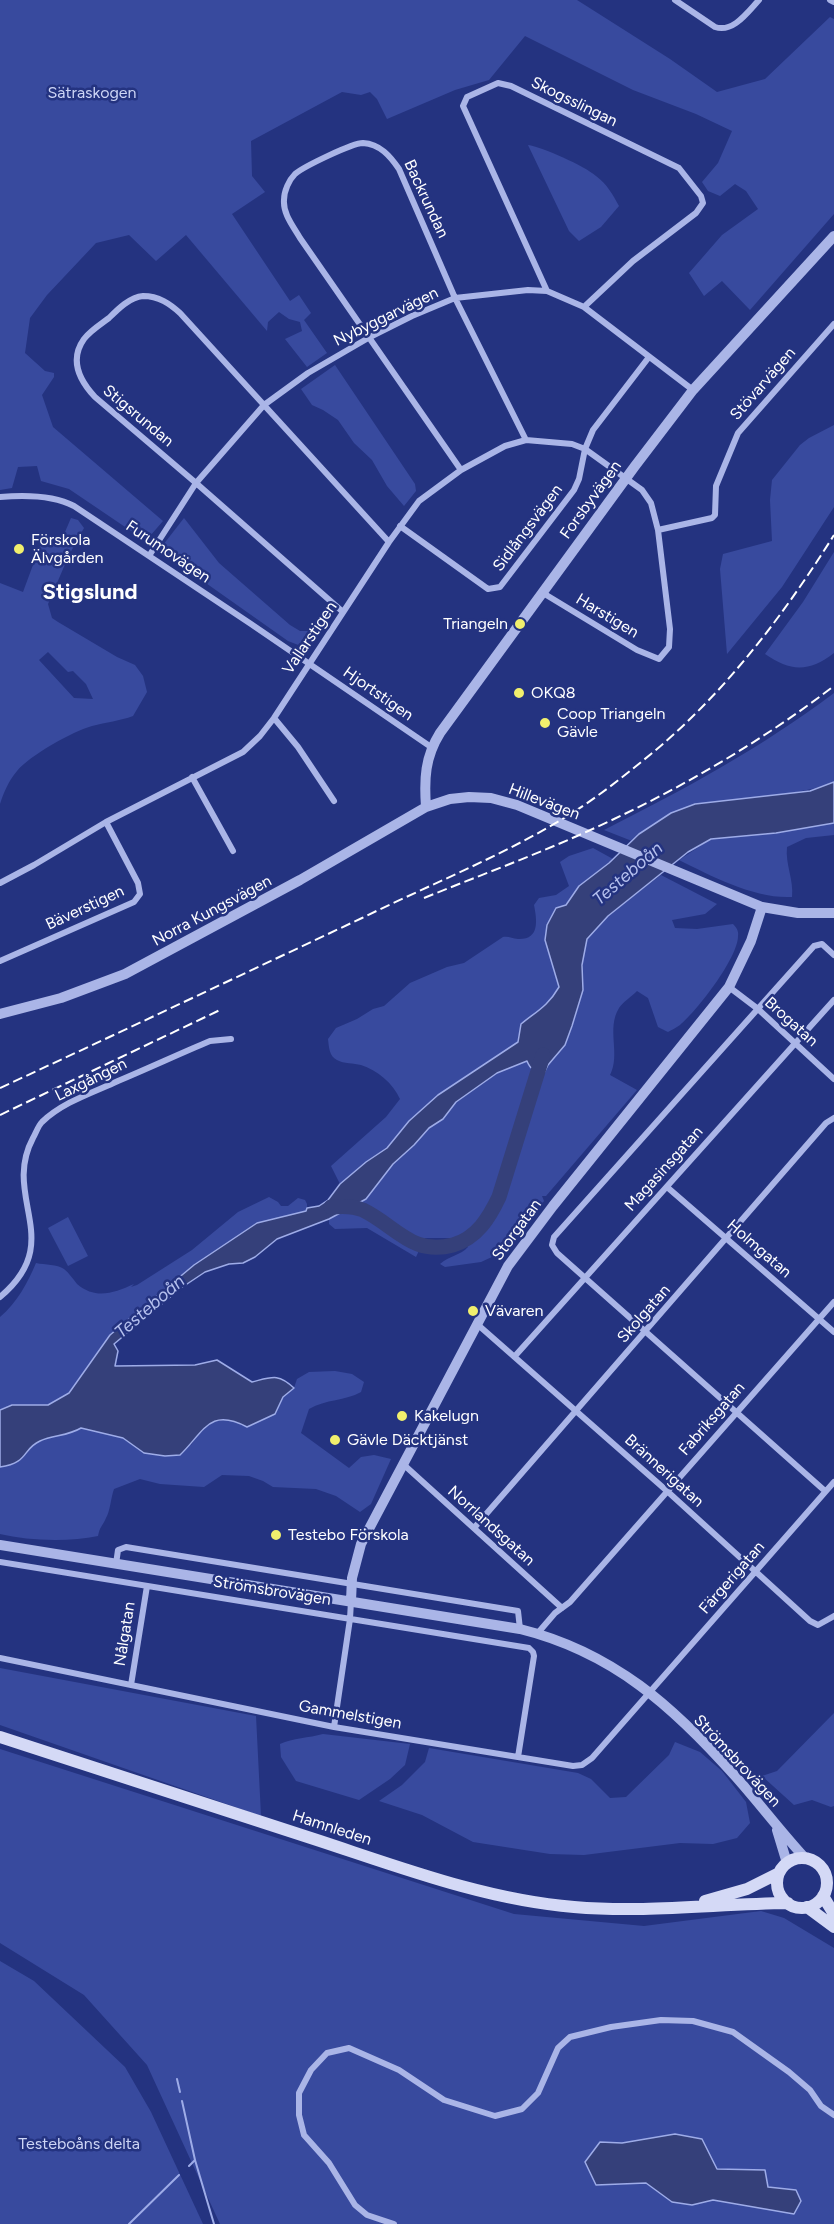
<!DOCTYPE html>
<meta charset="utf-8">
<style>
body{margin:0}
canvas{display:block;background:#243380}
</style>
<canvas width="834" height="2224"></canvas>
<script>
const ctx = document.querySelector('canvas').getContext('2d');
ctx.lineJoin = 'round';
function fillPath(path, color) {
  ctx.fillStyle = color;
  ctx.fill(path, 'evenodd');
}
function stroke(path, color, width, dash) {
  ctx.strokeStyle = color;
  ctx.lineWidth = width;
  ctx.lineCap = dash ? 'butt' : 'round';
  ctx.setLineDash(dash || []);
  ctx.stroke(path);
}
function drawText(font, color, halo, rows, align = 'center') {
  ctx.font = font + ' Figtree,sans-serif';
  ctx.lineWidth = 5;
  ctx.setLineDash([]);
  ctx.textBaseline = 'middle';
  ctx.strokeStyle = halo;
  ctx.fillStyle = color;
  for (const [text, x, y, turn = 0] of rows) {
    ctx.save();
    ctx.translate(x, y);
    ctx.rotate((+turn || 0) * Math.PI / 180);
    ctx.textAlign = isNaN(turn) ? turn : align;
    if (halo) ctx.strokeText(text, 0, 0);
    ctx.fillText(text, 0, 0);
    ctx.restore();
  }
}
const green = new Path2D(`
 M0 0H577L670 59 717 92 765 79 830 17 834 19V214L750 310 722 281 704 296 689 273 722 235 758 209 746 191 735 184 720 196 708 191 702 182 718 163 732 131 696 114 633 90 525 36 489 80 455 90 387 119 377 99 370 92 361 95 342 92 251 141 252 176 265 192 232 214 290 301 299 295 311 313 304 320 327 353 307 367 285 339 302 331 300 322 289 319 279 312 268 322 267 331 186 235 156 261 129 235 96 243 47 295 30 318 25 353 45 371 54 373V377L42 395 53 427 163 521 150 536 137 535 69 489 41 481 37 466 18 467 12 488 0 490Z
 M528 145C542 147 585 166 596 176 607 184 613 195 619 206L601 227 579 241 569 231Z
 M335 365 415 484 416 491 404 506 387 486 372 460 354 443 338 420 323 410 312 405 301 389Z
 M834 425V507L782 587 727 654 720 569 723 554 772 541 770 500 772 480 800 445 809 438Z
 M71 518 78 520 84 528 69 555 48 604 52 618 58 622 117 657 135 665 143 676 147 692 133 716C120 721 106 722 92 726 73 731 29 756 17 771 8 782 4 792 0 804V583L23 592 40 546 51 540 62 539ZM48 652 68 672 73 671 86 684 93 699 74 698 39 660Z
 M184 518 219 563 290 625 300 631H308L313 636 311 643 301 646 288 641 203 581 179 556 168 554 163 545Z
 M834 552V653C808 673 790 671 765 654L803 602Z
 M834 693V782C765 808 689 785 632 841L604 830C685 789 761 748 834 693Z
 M834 823V835L806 838 787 847C785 864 794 880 792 897 755 899 711 876 679 860L711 839 776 833Z
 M593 848 613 859 579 886 566 905 556 908 547 925 545 940 559 987C554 996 549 1004 540 1011 530 1019 518 1027 518 1042L438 1095 409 1121 387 1148 366 1162 340 1184 331 1166 386 1117 400 1099C393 1083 377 1070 361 1065 354 1063 344 1064 337 1060 329 1056 329 1047 328 1039L336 1028 357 1019 373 1009 384 1006 410 983 447 967 464 963 503 937C509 936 512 939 518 939 540 940 537 920 534 905L539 898 556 895 569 886 560 862 569 856Z
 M661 875 717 904 705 914 672 920 675 928 697 929 733 924C736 927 739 931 738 936 738 958 697 1011 680 1025 676 1028 671 1030 668 1032L658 1027 648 998 637 991C632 996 623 1002 619 1008 606 1029 621 1054 610 1075L637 1090 546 1196H542L544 1201 507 1250 481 1262 445 1267 440 1264C449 1256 461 1255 468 1247L464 1238H425L416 1257 367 1228 335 1229 329 1224V1219L366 1199 393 1164 414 1145 429 1128 443 1118 456 1102 497 1073 514 1064 527 1061 544 1073C549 1061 560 1054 565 1043 573 1028 577 1011 582 994 586 977 579 957 587 939 597 921 643 889 661 875Z
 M269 1197 278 1202 281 1206H288L298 1198 305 1200 307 1204V1211L257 1223 194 1265 110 1335 69 1393 48 1405H12L0 1410V1317C17 1303 28 1282 36 1263 45 1265 57 1264 64 1269 69 1273 73 1279 77 1284 96 1300 114 1293 134 1284L131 1287 137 1285 192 1250 238 1212Z
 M68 1217 88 1256 68 1266 48 1228Z
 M335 1371 352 1374 364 1382 361 1392C345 1401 326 1399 309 1409L301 1433 349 1468 361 1457 374 1455 391 1459 371 1504 360 1512 336 1496 316 1489 273 1487 263 1481 249 1476 222 1475 204 1487 160 1484 140 1479 114 1489C111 1497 110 1512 106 1518 102 1527 100 1526 98 1536 69 1542 29 1541 0 1534V1467C29 1463 22 1449 40 1441 53 1435 68 1436 81 1428L123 1438 144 1453 191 1445C207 1421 220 1413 247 1427L275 1414 283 1397 294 1388 297 1379 309 1372Z
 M0 1668 256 1716 261 1816 0 1725Z
 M834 1713V1806L831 1807 812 1800 794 1805 762 1776 777 1771Z
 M323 1734 410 1744 405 1765 390 1779 359 1800 296 1781 281 1757 280 1744C293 1738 309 1738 323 1734Z
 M675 1742 700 1752 722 1771 746 1802 750 1823 737 1838 713 1844 680 1843 584 1855 550 1854 473 1842 422 1815 379 1801 402 1785 425 1762 429 1748 578 1773 591 1779 610 1798 626 1797 669 1755Z
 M0 1749 514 1914 644 1926 761 1911 784 1918 834 1948V2224H220L147 2065 84 1995 0 1943Z
 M0 1961 34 1981 125 2067 151 2112 203 2224H0Z`);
const water = new Path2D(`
 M834 782V823L776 833 711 839 688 852 608 916 587 939 582 965 583 990 572 1026 565 1045 548 1065 544 1073C535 1072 530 1069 527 1061L497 1073 456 1102 443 1119 429 1128 414 1145 393 1164 366 1199 329 1219 277 1239 255 1257 243 1263 229 1264 205 1272 181 1288 114 1344 118 1351 115 1366 195 1365 217 1360 252 1382C272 1377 278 1373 294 1388L283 1397 275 1414 247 1427C209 1407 204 1432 180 1455L165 1456 144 1453 123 1438 81 1428C68 1436 53 1435 40 1441 22 1449 29 1463 0 1467V1410L12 1405H48L69 1393 110 1335 194 1265 257 1223 306 1211 307 1208 319 1206 328 1200 340 1184 366 1162 387 1148 409 1121 438 1095 518 1042 521 1024C537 1011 548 1006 559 987L545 940 547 925 556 908 566 905 579 886 609 863 639 834 671 813 695 804 810 791Z
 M675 2134 702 2139 717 2169 765 2170 768 2187 796 2190 801 2201 794 2214 713 2200 692 2205 672 2202 646 2183 596 2185 585 2162 600 2142 622 2143Z`);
const stream = new Path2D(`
 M177 2079 180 2092
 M182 2101 195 2160 214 2224
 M189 2166 195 2160
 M129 2224 179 2175`);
const river = new Path2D(`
 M331 1207C341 1206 354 1206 363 1210 396 1226 412 1256 453 1245 477 1238 489 1218 499 1197L543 1055`);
const minor = new Path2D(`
 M675 0 715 27C733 33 747 13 759 0
 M830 0 834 2
 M547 291 463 106 467 97 498 83 511 86 679 168 701 196 703 203 696 213 633 261 584 307
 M461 470 300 238C293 226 283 214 284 200 284 191 289 180 295 174 303 167 352 143 363 143 380 144 390 156 399 169L455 298 526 440
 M0 497C23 495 53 495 74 506L251 624 431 747
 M400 526 488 589 500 587 574 490 579 479 585 449 593 430 649 357
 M658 530 712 518 715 515 716 486 738 433 834 324
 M149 556 196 483 264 405 308 373 370 337 412 316 455 298 528 290 547 291 584 307 693 390
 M343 612 196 483 95 397C80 381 69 360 84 339 90 331 101 324 109 318 118 309 130 297 143 296 159 296 170 304 180 313L389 542
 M274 718 298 747 334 801
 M192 777 233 851
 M0 883 34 865 106 822 243 752 260 736 274 718 389 542 419 501 461 470 505 446 526 440 572 444 585 449 642 490 651 503 658 530 670 629 669 647 659 659 637 650 543 593
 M0 961 134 902 140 894 138 883 106 822
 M729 987 758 1009 834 1079
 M667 1187 834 1332
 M0 1297C67 1241 1 1198 33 1138 36 1133 38 1126 42 1122 63 1102 92 1093 118 1081 149 1068 179 1054 210 1041L231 1039
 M477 1324 667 1491 810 1621 818 1625 834 1616
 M515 1356 834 1000
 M403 1464 562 1608
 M825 1491 557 1253 552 1245 554 1237 814 946 822 944 834 955
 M474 1528 826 1123 834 1118
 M0 1562 529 1648 533 1652 534 1656 518 1757
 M116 1564 118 1550 126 1547 518 1611 520 1629
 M537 1634 555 1613 570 1602 834 1302
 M0 1658 334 1727 573 1766 582 1765 592 1758 834 1482
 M131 1685 147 1586
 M334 1727 350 1619 351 1601
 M394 2224 367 2215 355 2205 329 2163 304 2135 299 2115V2093L311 2070 327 2053 349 2048 399 2070 444 2100 495 2116 522 2109 538 2093 558 2048 570 2037 611 2027 661 2020 693 2021 733 2032 789 2072 810 2090 821 2106 834 2115`);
const tertiary = new Path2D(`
 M426 807C424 779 425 757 440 733L635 466 693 390 834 236
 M0 1014 61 998 125 974 300 880 426 807 450 799 469 797 491 798 517 805 762 907 798 913H834
 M0 1545 520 1629C613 1652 674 1707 736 1777 760 1804 781 1832 805 1858
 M351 1601 352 1578 361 1544 508 1266 553 1206 729 987 751 941 762 907
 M777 1830 787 1863`);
const secondary = new Path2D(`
 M0 1737C107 1772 213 1806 320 1841 402 1868 487 1900 574 1907 645 1913 716 1904 788 1903
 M777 1883a25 25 0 1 1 50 0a25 25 0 1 1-50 0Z
 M823 1896 834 1914
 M705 1901 747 1889 779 1873
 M807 1907 834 1927`);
const rail = new Path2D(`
 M424 898C478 876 533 856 586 832 673 793 758 744 834 686
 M0 1088C121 1032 241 975 362 918 429 885 500 857 564 818 594 800 623 777 651 754 725 693 783 616 834 535
 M0 1115 222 1009`);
const markers = [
 [19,549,6,"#f1ef6d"],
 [520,624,6,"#f1ef6d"],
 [519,693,6,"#f1ef6d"],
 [545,723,6,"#f1ef6d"],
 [473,1311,6,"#f1ef6d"],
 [402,1416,6,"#f1ef6d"],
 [335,1440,6,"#f1ef6d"],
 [276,1535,6,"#f1ef6d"]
];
const parkNames = [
 ["Sätraskogen",92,93],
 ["Testeboåns delta",79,2144]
];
const streetNames = [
 ["Skogsslingan",574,102,26],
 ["Backrundan",426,199,65],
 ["Nybyggarvägen",386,317,-26],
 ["Stövarvägen",763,384,-49],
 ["Stigsrundan",138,416,40],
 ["Forsbyvägen",591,500,-54],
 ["Sidlångsvägen",528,528,-53],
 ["Furumovägen",168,552,34],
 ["Harstigen",607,616,31],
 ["Vallarstigen",310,638,-56],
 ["Hjortstigen",378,694,35],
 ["Hillevägen",544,802,21],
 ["Bäverstigen",85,908,-25],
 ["Norra Kungsvägen",212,911,-28],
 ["Brogatan",791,1022,42],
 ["Laxgången",91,1080,-26],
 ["Magasinsgatan",664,1169,-48],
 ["Storgatan",517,1230,-54],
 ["Holmgatan",759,1249,41],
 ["Skolgatan",644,1314,-49],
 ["Fabriksgatan",712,1419,-49],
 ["Brännerigatan",664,1471,42],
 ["Norrlandsgatan",491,1526,42],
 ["Färgerigatan",732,1578,-49],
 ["Strömsbrovägen",272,1591,9],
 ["Nålgatan",125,1634,-81],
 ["Gammelstigen",350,1715,10],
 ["Strömsbrovägen",737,1761,47],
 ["Hamnleden",332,1828,18]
];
const poiNames = [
 ["Förskola",31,540],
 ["Älvgården",31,558],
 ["Triangeln",508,624,"right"],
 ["OKQ8",531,693],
 ["Coop Triangeln",557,714],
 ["Gävle",557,732],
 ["Vävaren",485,1311],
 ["Kakelugn",414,1416],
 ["Gävle Däcktjänst",347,1440],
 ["Testebo Förskola",288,1535]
];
const waterNames = [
 ["Testeboån",628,874,-41],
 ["Testeboån",150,1307,-41]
];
const districtNames = [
 ["Stigslund",90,593]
];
fillPath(green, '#384a9e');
fillPath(water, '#35407a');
stroke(water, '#9eace8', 1.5);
stroke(stream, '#9eace8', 2);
stroke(river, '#35407a', 15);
stroke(minor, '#aab5e7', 6);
stroke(tertiary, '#aab5e7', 10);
stroke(secondary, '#d4d9f6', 12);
stroke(rail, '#fff', 2, [10, 4.5]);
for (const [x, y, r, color] of markers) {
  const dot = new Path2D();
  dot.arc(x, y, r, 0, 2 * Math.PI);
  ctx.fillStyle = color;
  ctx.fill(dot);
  stroke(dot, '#243380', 2);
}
drawText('16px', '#cdd5f5', '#243380', parkNames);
drawText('16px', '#fff', '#243380', streetNames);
drawText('16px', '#fff', '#243380', poiNames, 'left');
drawText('italic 18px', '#b5c0ee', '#243380', waterNames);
drawText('bold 22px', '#fff', '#243380', districtNames);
</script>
